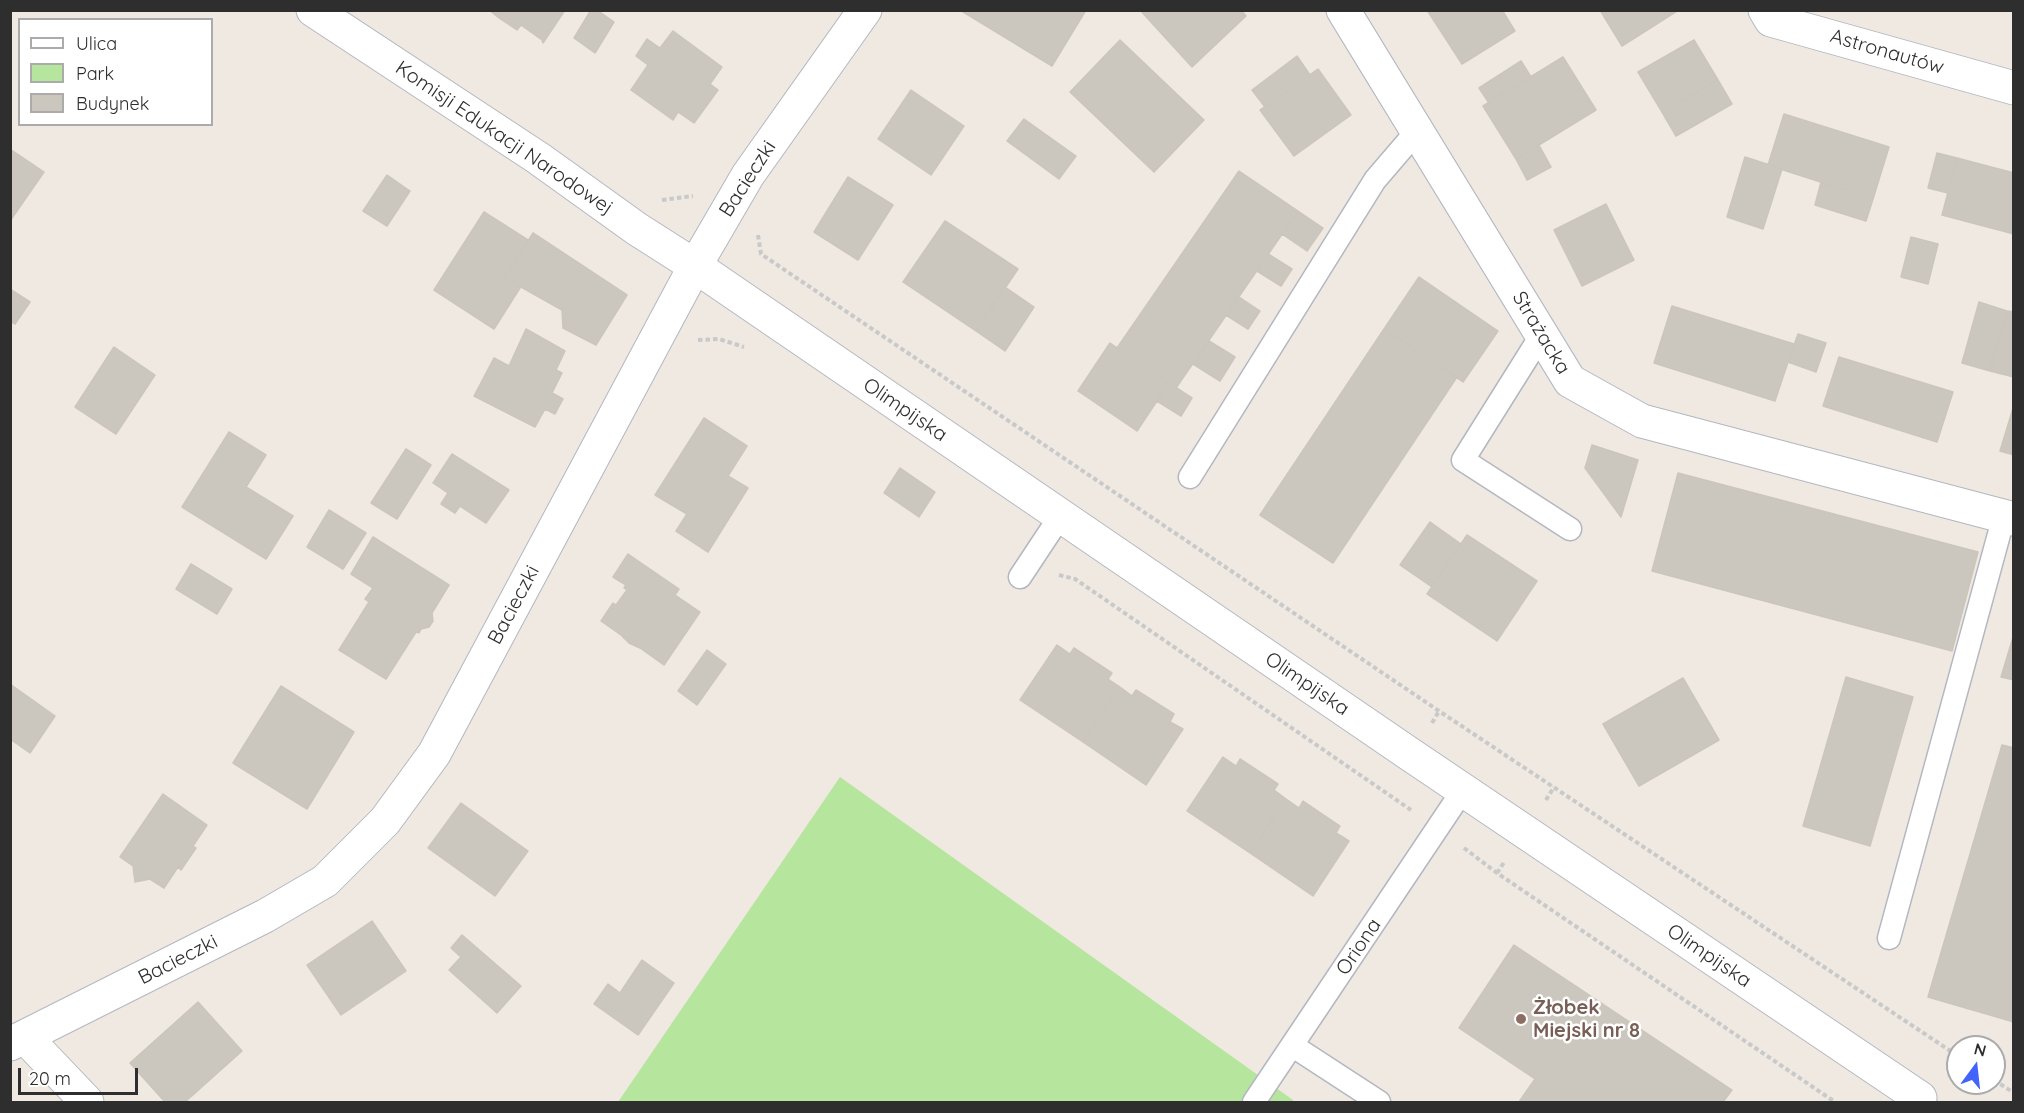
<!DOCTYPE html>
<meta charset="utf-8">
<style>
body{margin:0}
#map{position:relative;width:2024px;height:1113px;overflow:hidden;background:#efe9e1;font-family:Quicksand,sans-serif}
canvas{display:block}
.frame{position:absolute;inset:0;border:12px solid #2e2e2e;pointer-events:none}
.legend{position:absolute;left:18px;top:18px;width:195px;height:108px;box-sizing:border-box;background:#fff;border:2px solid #ababab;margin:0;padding:8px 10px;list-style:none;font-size:18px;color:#2e2e2e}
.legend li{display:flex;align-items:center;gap:12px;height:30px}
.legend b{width:30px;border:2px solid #ababab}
.north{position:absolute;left:1946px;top:1035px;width:60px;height:60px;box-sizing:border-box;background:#fff;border:2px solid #ababab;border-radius:50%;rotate:15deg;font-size:16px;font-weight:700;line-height:24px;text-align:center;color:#2e2e2e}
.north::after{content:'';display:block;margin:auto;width:21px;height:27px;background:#4264fb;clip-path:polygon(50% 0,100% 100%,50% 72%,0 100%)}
.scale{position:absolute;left:18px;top:1068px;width:120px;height:27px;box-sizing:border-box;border:3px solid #2e2e2e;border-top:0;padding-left:8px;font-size:18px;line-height:21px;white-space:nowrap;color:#2e2e2e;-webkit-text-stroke:4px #fff;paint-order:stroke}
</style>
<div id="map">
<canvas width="2024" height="1113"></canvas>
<div class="frame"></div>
<ul class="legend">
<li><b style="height:8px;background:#fff"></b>Ulica</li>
<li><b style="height:16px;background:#b6e59e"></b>Park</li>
<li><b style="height:16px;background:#cbc7bf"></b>Budynek</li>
</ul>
<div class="north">N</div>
<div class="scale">20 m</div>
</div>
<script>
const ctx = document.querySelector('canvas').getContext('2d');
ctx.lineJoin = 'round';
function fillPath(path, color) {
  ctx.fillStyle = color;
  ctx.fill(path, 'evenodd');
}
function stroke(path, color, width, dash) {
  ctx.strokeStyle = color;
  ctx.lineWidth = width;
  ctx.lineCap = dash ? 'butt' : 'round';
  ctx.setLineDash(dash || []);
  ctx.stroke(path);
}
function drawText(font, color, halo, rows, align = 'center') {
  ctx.font = font + ' Quicksand,sans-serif';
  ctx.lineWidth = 5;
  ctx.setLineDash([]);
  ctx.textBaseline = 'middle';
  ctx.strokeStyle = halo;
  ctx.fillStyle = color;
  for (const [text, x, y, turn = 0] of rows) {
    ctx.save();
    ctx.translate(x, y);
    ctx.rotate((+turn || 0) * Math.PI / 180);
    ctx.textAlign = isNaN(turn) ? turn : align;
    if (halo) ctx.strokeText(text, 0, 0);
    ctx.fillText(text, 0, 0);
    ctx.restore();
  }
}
const green = new Path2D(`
 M840 777 1293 1100V1102H618Z`);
const building = new Path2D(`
 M489 10H504L499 18Z
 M504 10H565L543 43 542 40 521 25 517 30 499 18Z
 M591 10H597L614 22 595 53 574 38Z
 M960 10H1086L1052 66Z
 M1140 10H1241L1246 16 1192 67Z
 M1427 10H1502L1515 31 1462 64Z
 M1600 10H1676L1677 11 1622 46Z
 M673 31 722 67 710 84 718 90 694 123 678 112 673 120 631 90 648 65 636 56 647 39 660 48Z
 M1120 40 1204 120 1154 172 1070 92Z
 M1694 40 1718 80 1662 112 1638 72Z
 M1297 56 1310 75 1265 107 1252 90Z
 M1563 57 1596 110 1516 159 1483 106Z
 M1521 61 1531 77 1489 103 1479 88Z
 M1318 69 1351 115 1294 156 1260 110Z
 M1718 80 1732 104 1676 136 1662 112Z
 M911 90 964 126 931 175 878 139Z
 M1784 114 1889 147 1873 199 1768 165Z
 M1024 119 1076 156 1059 179 1007 141Z
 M1539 145 1551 167 1527 180 1516 159Z
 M10 149 44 172 10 221Z
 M1937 153 1957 158 1948 193 1928 188Z
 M1745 157 1782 169 1763 229 1727 217Z
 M1957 158 2014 173V234L1942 215Z
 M1239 171 1298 211 1176 388 1117 348Z
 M387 175 410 191 387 226 363 211Z
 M848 177 893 205 858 260 814 232Z
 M1821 182 1873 199 1866 221 1815 205Z
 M1606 204 1634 260 1582 286 1554 230Z
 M1298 211 1323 228 1307 251 1282 234Z
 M484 212 528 240 505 278 520 288 494 329 434 290Z
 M945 221 1018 269 976 331 903 282Z
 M533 233 627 295 596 345 563 328 562 310 505 278Z
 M1911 237 1938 244 1928 284 1901 277Z
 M1268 254 1292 269 1281 286 1257 271Z
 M1419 277 1498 331 1463 382 1384 329Z
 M1005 287 1034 307 1005 351 976 331Z
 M10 289 30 302 15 324 10 321Z
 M1239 297 1260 311 1248 329 1226 315Z
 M1979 302 2007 311 1990 371 1962 363Z
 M1672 306 1794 344 1775 401 1654 363Z
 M2007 311 2014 312V377L1990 371Z
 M526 329 565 351 556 370 562 373 552 393 563 399 555 414 545 409 535 427 474 396 494 358 509 366Z
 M1384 329 1457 377 1333 563 1260 515Z
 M1798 334 1826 343 1816 372 1788 362Z
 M1209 341 1235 357 1220 381 1193 364Z
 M1110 343 1169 383 1137 431 1078 391Z
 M114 347 155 375 116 434 75 407Z
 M1839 357 1953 392 1937 442 1823 406Z
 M1169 383 1192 398 1181 416 1157 401Z
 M2014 405V455L2000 451Z
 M704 418 747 446 728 476 748 488 708 552 676 531 687 514 655 495Z
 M229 432 266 455 246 487 293 516 266 559 182 507Z
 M1592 445 1638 460 1621 517 1585 468Z
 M406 449 431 465 397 519 371 503Z
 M452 454 509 490 486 523 460 506 455 513 441 504 448 493 433 483Z
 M900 468 935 492 919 517 884 493Z
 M1678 473 1978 552 1952 651 1652 571Z
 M329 510 366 533 343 569 307 547Z
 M1430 522 1461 544 1432 587 1400 565Z
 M1467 535 1537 581 1497 641 1427 594Z
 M373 537 449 585 432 613 433 621 429 627 421 629 419 633 416 632 386 679 339 650 369 602 365 599 373 588 351 574Z
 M628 554 679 589 675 595 700 612 664 665 640 648 629 643 621 635 601 621 613 603 616 605 627 590 624 588 626 585 613 577Z
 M191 564 232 589 217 614 176 589Z
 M2014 634V680L2001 677Z
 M1057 645 1070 654 1074 648 1112 673 1108 679 1120 687 1083 742 1020 700Z
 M707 650 726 664 697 705 678 691Z
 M1846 677 1913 697 1870 846 1803 826Z
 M1683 678 1719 740 1639 786 1603 724Z
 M10 684 55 716 30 753 10 739Z
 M281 686 354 732 307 809 233 763Z
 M1120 687 1132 696 1136 690 1174 714 1170 722 1183 729 1146 785 1083 742Z
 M2002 745 2014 748V1022L1928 997Z
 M1223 757 1236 766 1240 759 1278 784 1274 790 1286 799 1250 853 1187 811Z
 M163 794 207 825 193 846 196 848 181 870 178 867 164 888 150 879 135 882 133 866 120 857Z
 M1286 799 1299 808 1303 801 1340 826 1336 833 1349 841 1313 896 1250 853Z
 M461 803 528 851 495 896 428 848Z
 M372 921 406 971 341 1015 307 965Z
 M462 935 521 986 497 1013 449 970 461 957 451 948Z
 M1514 945 1732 1090 1723 1102H1519L1535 1079 1459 1028Z
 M642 960 674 983 638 1035 594 1004 608 984 620 993Z
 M198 1002 242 1051 185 1102H165L130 1063Z`);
const path = new Path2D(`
 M662 200 693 196
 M758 235 761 254 1439 711 1958 1056
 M698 340 719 339 744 347
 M1059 575 1075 579 1411 810
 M1432 723 1439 711
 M1546 800 1554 787
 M1464 848 1497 873 1835 1102
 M1497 873 1505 861
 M1994 1080 2014 1093`);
const lane = new Path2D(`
 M1542 334 1463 460 1570 529
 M1190 477 1375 180 1417 131
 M1020 577 1061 515
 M1889 938 2004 516
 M1293 1046 1379 1102
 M1254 1102 1463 790`);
const street = new Path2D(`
 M1343 10 1570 381 1642 421 2014 519
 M1765 10 1771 20 2014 88
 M25 1037 87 1102
 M10 1044 265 916 325 881 385 821 434 754 695 266 1411 755 1920 1098`);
const secondary = new Path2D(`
 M313 10 538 158 637 229 695 266 748 175 865 10`);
const markers = [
 [1521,1019,6,"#8d6e63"]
];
const streetNames = [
 ["Astronautów",1887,52,16],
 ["Komisji Edukacji Narodowej",504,138,34],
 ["Bacieczki",748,179,-57],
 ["Strażacka",1541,333,59],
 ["Olimpijska",905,410,34],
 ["Bacieczki",514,605,-62],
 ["Olimpijska",1307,684,34],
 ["Oriona",1359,947,-56],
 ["Olimpijska",1709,956,34],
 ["Bacieczki",178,960,-27]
];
const educationNames = [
 ["Żłobek",1533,1008],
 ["Miejski nr 8",1533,1031]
];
fillPath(green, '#b6e59e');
fillPath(building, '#cbc7bf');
stroke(building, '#cbc5ba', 1.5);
stroke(lane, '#b4b7c1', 25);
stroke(street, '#b4b7c1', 35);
stroke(secondary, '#b4b7c1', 35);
stroke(path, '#c9c9c9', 4, [4.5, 3]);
stroke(lane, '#fff', 22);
stroke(street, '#fff', 33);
stroke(secondary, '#fff', 33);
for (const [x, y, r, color] of markers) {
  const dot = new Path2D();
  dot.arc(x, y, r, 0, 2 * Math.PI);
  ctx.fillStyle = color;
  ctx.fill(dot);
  stroke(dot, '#fff', 2);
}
drawText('20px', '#2e2e2e', '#fff', streetNames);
drawText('bold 20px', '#785e54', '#fff', educationNames, 'left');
</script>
